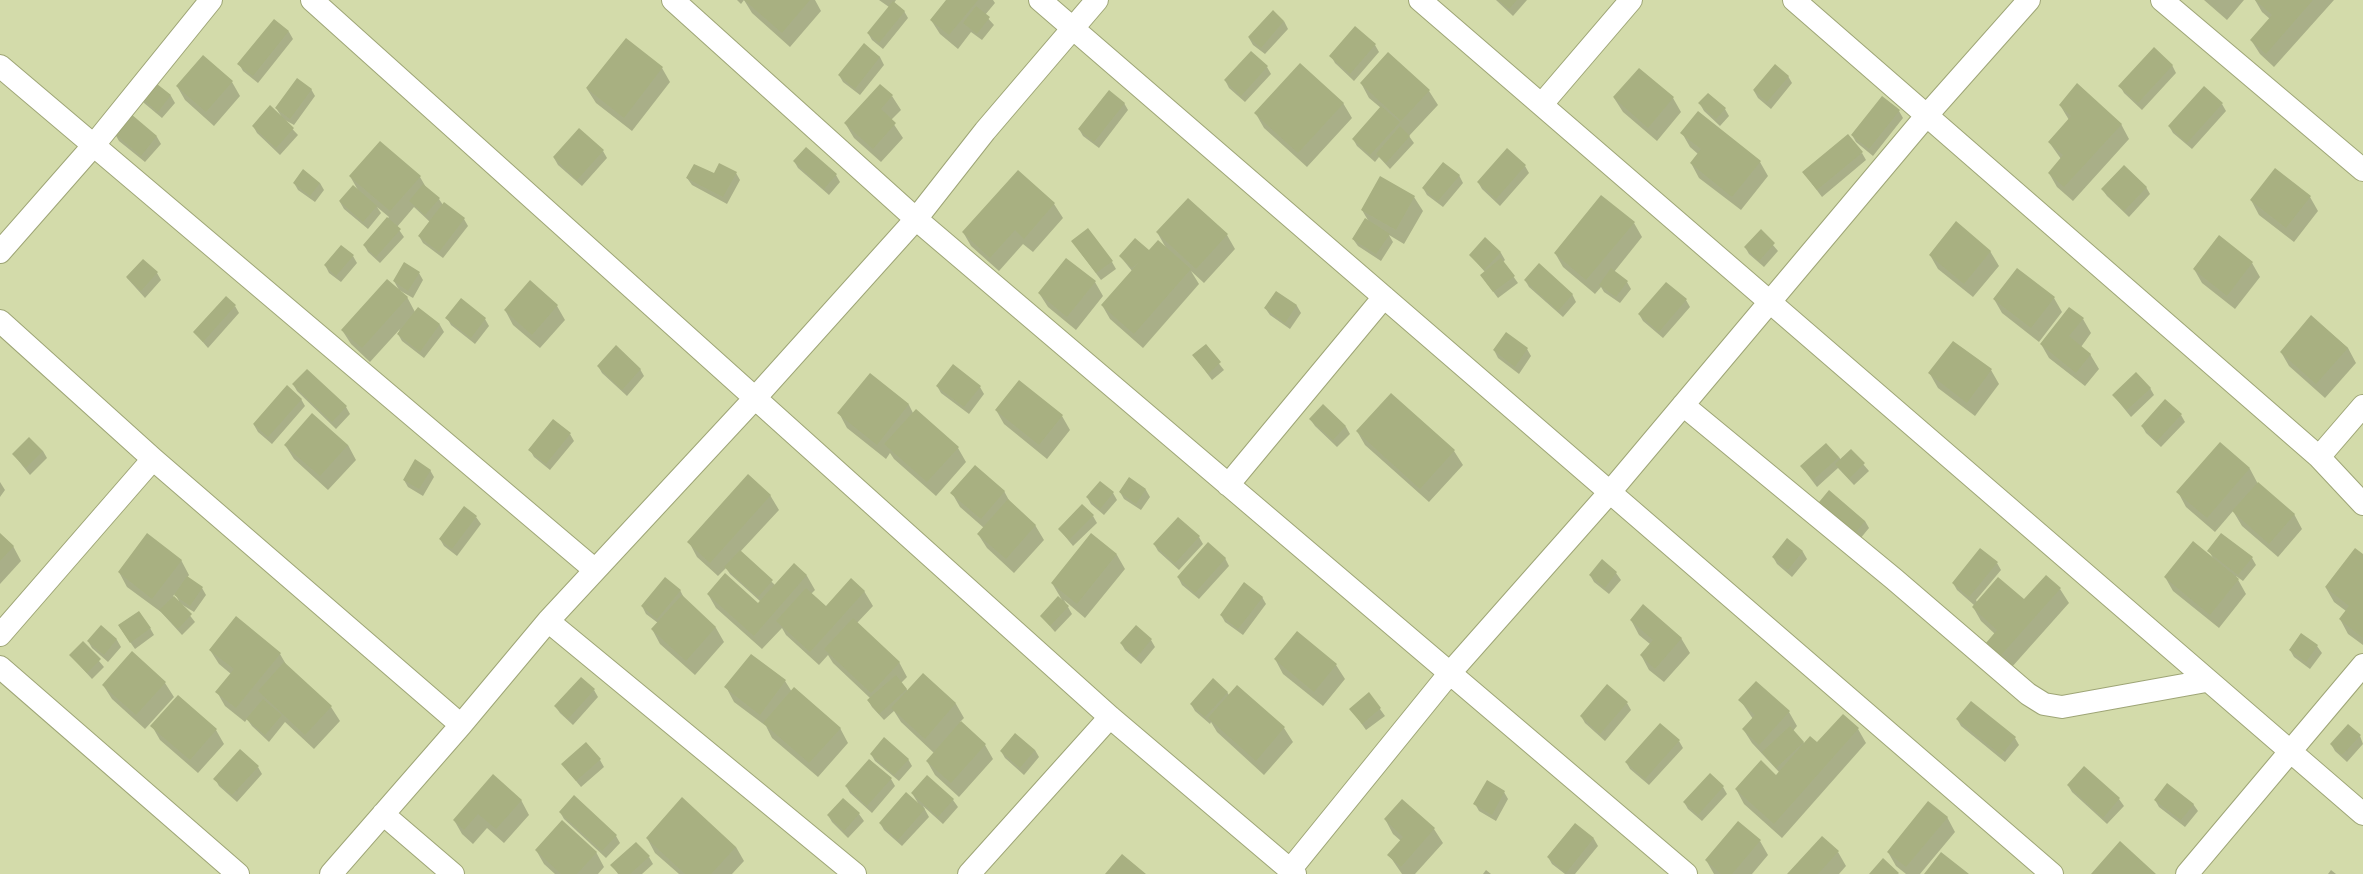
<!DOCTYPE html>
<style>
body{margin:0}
canvas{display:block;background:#d3dbaa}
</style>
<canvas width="2363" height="874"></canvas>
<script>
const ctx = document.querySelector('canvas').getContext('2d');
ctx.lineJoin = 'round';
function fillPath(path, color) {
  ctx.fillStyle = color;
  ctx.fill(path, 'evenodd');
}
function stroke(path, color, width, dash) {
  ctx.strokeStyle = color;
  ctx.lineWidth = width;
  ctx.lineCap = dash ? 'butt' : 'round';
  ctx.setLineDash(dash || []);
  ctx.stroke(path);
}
const shadow = new Path2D(`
 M737 0H815L821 11 790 47 752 13 744 0 741 4Z
 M879 0H896L894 3 904 11 908 18 883 49 872 40 868 33 889 7Z
 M947 0H993L995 3 985 15 994 25 982 40 971 32 958 49 940 34 931 20Z
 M1496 0H1527L1513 16Z
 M2204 0H2244L2227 20Z
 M2255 0H2334L2274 67 2260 54 2251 40 2270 19 2262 12Z
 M274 20 289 32 293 39 258 83 243 71 239 64Z
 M1284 21 1288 29 1265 54 1253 45 1249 38Z
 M864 45 880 57 884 65 860 95 843 82 839 75Z
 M1375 45 1379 52 1354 81 1335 63 1331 56Z
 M2172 65 2176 73 2142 110 2124 93 2120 86Z
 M1267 67 1271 74 1245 102 1229 88 1225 80Z
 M662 68 670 82 632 131 596 103 587 89Z
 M1788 76 1792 83 1771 109 1758 98 1754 91Z
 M152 81 171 96 175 103 162 118 144 103 140 96Z
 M232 82 240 96 214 126 185 100 177 86Z
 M1361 83 1429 91 1438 105 1409 136 1414 143 1390 169 1379 157 1375 162 1357 146 1353 139 1381 108 1369 98Z
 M311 89 315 96 294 125 283 119 298 135 280 155 257 133 253 126 281 116 276 108Z
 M892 96 901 110 891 120 903 138 881 162 854 138 845 123Z
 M1882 97 1899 111 1903 118 1873 156 1856 142 1852 135Z
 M1614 98H1673L1681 112 1657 141 1623 112Z
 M1124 103 1128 110 1099 148 1083 136 1079 129Z
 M1343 103 1352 118 1307 167 1264 128 1256 114Z
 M1700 104 1725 109 1729 116 1720 126 1704 111Z
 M2222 104 2226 111 2192 149 2173 133 2169 126Z
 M2060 105 2121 124 2129 139 2073 201 2057 187 2049 173 2061 159 2049 142 2069 120Z
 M131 115 157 137 161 144 145 162 119 141 115 134Z
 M1682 133 1760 162 1768 176 1741 210 1699 178 1691 163 1698 154 1690 147Z
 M603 151 607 158 582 186 558 165 554 158Z
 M1862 153 1866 160 1822 197 1803 172Z
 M794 161 836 175 840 182 829 195 798 168Z
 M1525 166 1529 173 1500 206 1482 189 1478 182Z
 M1018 171 1054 204 1063 218 1033 252 1023 244 999 271 971 246 963 232Z
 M736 173 740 180 727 204 692 185 687 178Z
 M1459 175 1463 183 1443 207 1427 195 1423 188Z
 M350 176 420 177 427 189 439 199 443 205 464 219 468 226 443 258 423 243 419 236 430 222 414 207 397 227 404 237 380 263 368 252 364 245 389 217 377 207 381 213 368 229 344 209 340 202 359 192Z
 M294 183H320L324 190 315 202 298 190Z
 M2146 187 2150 194 2129 217 2107 196 2102 189Z
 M1414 197 1423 211 1404 244 1389 235 1393 242 1381 261 1358 246 1353 239 1369 222 1362 210Z
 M2310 197 2318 211 2294 242 2259 215 2251 200Z
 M1634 223 1642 237 1614 272 1627 282 1631 289 1620 303 1604 292 1601 287 1595 294 1563 267 1555 253Z
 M1761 231 1778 251 1764 267 1749 254 1745 247Z
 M1157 232 1227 235 1235 249 1204 283 1191 271 1199 284 1143 348 1110 319 1102 305 1132 271 1120 256 1166 248Z
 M1486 239 1501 253 1505 260 1503 262 1518 283 1498 298 1486 282 1485 272 1470 255Z
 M1077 248 1112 262 1116 269 1101 280Z
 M1990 251 1999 266 1973 297 1938 269 1930 255Z
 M353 256 357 263 341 282 329 273 325 265Z
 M143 260 157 273 161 280 145 298 127 278Z
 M2252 263 2260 277 2235 309 2202 283 2194 269Z
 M419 273 423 280 413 298 399 290 407 297 415 312 418 308 440 325 444 332 424 358 402 341 398 334 400 329 370 362 351 344 342 330 399 290 394 281Z
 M1525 280 1572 294 1576 302 1563 317 1529 287Z
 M1095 282 1103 296 1076 330 1048 307 1039 293Z
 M1666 283 1686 300 1690 307 1663 338 1643 321 1639 314Z
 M1276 292 1297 306 1301 313 1290 329 1270 315 1265 308Z
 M2054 298 2062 312 2039 342 2002 313 1994 299Z
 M235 306 239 313 208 348 195 333Z
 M557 306 565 320 540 348 513 325 505 310Z
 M2312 317 2348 348 2356 363 2325 398 2289 366 2281 352Z
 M447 318 485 319 489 326 475 344 451 325Z
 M2083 319 2091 333 2081 347 2090 354 2099 369 2085 386 2049 358 2041 344Z
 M1205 346 1224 370 1212 380 1194 356Z
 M1527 349 1531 356 1519 374 1498 358 1494 350Z
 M598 366 640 369 644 376 627 396 602 373Z
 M307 370 346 407 350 414 336 429 297 391 293 384Z
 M1991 370 1999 384 1975 416 1938 388 1930 374Z
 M870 374 909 405 913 413 958 448 966 462 936 496 894 459 890 453 886 459 847 428 839 413Z
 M1019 381 1062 416 1070 430 1047 459 1004 424 996 410Z
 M937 386 980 387 984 394 969 414 941 393Z
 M2150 388 2154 395 2131 417 2113 395Z
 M1391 394 1454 451 1463 465 1429 502 1365 445 1357 431Z
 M301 399 305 406 272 444 258 432 254 425Z
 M1323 406 1346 427 1350 434 1337 447 1315 426 1310 419Z
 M2181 415 2185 422 2161 447 2146 433 2142 426Z
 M570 434 574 441 550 470 534 457 530 450Z
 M2220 443 2250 469 2258 484 2294 514 2302 529 2278 557 2242 526 2233 511 2215 532 2186 507 2178 492Z
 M285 445H348L356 460 328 490 294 459Z
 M1851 450 1869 471 1854 485 1838 468 1817 487 1801 466 1839 457 1841 460Z
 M43 451 47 458 30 475 13 454Z
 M430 470 434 477 423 496 408 487 404 480Z
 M1129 478 1146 490 1150 497 1141 510 1124 499 1120 492Z
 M0 482 5 490 0 497Z
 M1100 482 1113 493 1117 500 1104 515 1091 504 1087 497Z
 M1004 491 1011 504 1035 525 1044 540 1014 573 987 548 978 534 984 528 960 507 952 493Z
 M770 495 779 510 740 552 775 585 794 564 807 576 815 590 811 594 826 608 864 591 873 606 857 623 899 662 907 677 901 683 908 691 923 674 956 704 964 718 960 722 985 745 993 759 959 797 935 775 927 761 934 753 901 722 894 711 884 720 872 707 868 700 870 698 833 663 828 655 819 665 786 635 782 628 762 649 716 608 708 594 758 604 761 602 730 574 726 568 718 576 697 557 689 542Z
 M1820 515 1865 521 1869 528 1855 545Z
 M1093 516 1097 523 1073 546 1059 529Z
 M476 517 481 524 457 556 444 546 440 539Z
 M0 534 13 546 21 561 0 584Z
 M1091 534 1117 555 1125 569 1085 618 1064 600 1072 614 1055 632 1041 616 1062 600 1052 583Z
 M1199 537 1203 544 1179 570 1158 551 1154 544Z
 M1787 539 1803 552 1807 559 1792 577 1777 564 1773 557Z
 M2209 551 2252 558 2256 565 2243 581 2236 576 2246 594 2219 628 2173 591 2165 577 2214 560Z
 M2363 555V645L2348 634 2340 619 2346 611 2334 602 2326 588Z
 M1225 558 1229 566 1199 599 1182 585 1178 577Z
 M181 560 189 575 187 578 202 588 206 595 194 612 181 604 195 622 182 635 161 612 127 587 119 572ZM175 594 179 601 178 602 173 596Z
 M1997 563 2001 570 1976 600 1977 602 2024 601 2060 589 2069 603 2003 677 1995 634 1981 621 1973 607 1974 605 1957 590 1953 583Z
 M1616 573 1621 580 1609 594 1594 582 1590 575Z
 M680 590 684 598 716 628 724 642 695 675 660 644 652 629 658 623 646 614 642 606Z
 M1262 597 1266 604 1243 635 1225 622 1221 615Z
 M1631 620 1681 638 1690 653 1664 682 1649 670 1641 655 1650 644 1639 635Z
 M101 626 117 640 121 647 108 662 92 648 88 641Z
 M119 626 150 628 154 635 135 649Z
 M2301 634 2317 646 2322 653 2310 669 2294 657 2290 650Z
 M1151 640 1155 647 1141 664 1125 650 1121 643Z
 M83 642 104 667 92 679 70 655Z
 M210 650 280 654 287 666 331 707 340 721 314 749 285 722 269 742 252 726 247 719 245 722 225 706 217 692 231 674 219 664Z
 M132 653 165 683 174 697 145 729 112 699 103 685Z
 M751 655 785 681 792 692 840 728 848 743 818 777 772 738 766 726 734 702 726 687Z
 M1275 659 1336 665 1345 679 1323 706 1283 674Z
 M1237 686 1284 728 1293 742 1264 775 1217 732 1211 722 1210 724 1195 711 1191 704 1227 692 1229 695Z
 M594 690 598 697 573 725 560 713 555 706Z
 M1369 694 1385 716 1366 730 1351 709Z
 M1740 700 1789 712 1797 726 1793 731 1805 744H1818L1843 715 1858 729 1866 743 1782 838 1744 804 1736 789 1776 776 1779 772 1752 743 1743 729 1753 719Z
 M1627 703 1631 710 1605 741 1585 723 1581 716Z
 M1957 719 2015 738 2019 745 2005 762 1961 726Z
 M152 726 216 730 224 744 198 773 160 740Z
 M2360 736 2363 744 2347 762 2335 751 2331 744Z
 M1679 741 1683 748 1649 785 1630 769 1626 762Z
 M1035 750 1039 757 1024 775 1005 758 1001 751Z
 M871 754 908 759 912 766 899 781 875 761Z
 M600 760 604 767 581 787 562 764Z
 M870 760 891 779 895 786 872 813 850 793 846 786Z
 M258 767 262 774 237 802 219 786 215 779Z
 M2084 768 2119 799 2124 806 2107 824 2072 792 2068 785Z
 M927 776 953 800 958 807 943 824 923 806 929 817 902 846 884 830 880 823 918 803 912 793Z
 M1723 787 1727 794 1702 821 1688 809 1684 802Z
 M1504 792 1508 799 1496 821 1479 811 1475 804Z
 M843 799 859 814 864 821 848 838 832 822 828 815Z
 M521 800 529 815 504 843 487 828 473 844 462 834 454 820Z
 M2155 800 2193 804 2198 811 2185 827 2159 807Z
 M560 812 616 836 620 843 606 858 564 819Z
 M1947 817 1955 832 1920 874H1906L1896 866 1888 852Z
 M1385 819 1434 829 1443 843 1415 874H1402L1389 855 1401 841 1393 834Z
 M1575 824 1594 839 1598 846 1575 874H1565L1552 864 1548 857Z
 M647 838 736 847 744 861 732 874H679L655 853Z
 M1760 841 1768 855 1752 874H1714L1706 860Z
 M536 850 596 852 604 867 598 874H555L544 864Z
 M1838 852 1846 866 1839 874H1789Z
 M649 857 653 864 642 874H618L612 865Z
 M1486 870 1491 874H1483Z
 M2331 870 2336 874H2328Z`);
const building = new Path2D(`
 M744 0H810L782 33Z
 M946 0H978L949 35 930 20Z
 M1498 0H1517L1509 9Z
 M2255 0H2313L2266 54 2250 40 2272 15Z
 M893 1 905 11 879 43 867 33Z
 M976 6 990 17 977 34 963 23Z
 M1273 10 1284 21 1261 48 1248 37Z
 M274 19 289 31 253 76 237 64Z
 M1355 26 1376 44 1350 74 1329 56Z
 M626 38 663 67 624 118 586 88Z
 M864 43 880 57 855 89 838 75Z
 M2154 47 2173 65 2138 103 2118 86Z
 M1251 51 1268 66 1241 96 1224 80Z
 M1388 52 1430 90 1401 121 1360 83Z
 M203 55 233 81 206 112 176 86Z
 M1300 63 1344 103 1298 153 1254 113Z
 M1775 64 1789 76 1767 102 1753 90Z
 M1639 68 1674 97 1648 128 1613 97Z
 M297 78 312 89 290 119 275 108Z
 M152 80 171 95 158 112 139 96Z
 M2077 83 2122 124 2064 187 2048 173 2063 155 2048 142 2071 116 2059 105Z
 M880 84 893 95 881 109 896 123 873 149 844 123Z
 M2204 86 2223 103 2187 143 2168 126Z
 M1109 90 1125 103 1094 142 1078 129Z
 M1708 93 1726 108 1716 119 1698 103Z
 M1882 96 1900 110 1869 149 1851 135Z
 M270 105 294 128 276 148 252 126Z
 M1381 106 1400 122 1370 155 1352 139Z
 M1698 111 1761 161 1732 197 1690 163 1701 149 1680 133Z
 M131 114 157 136 141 156 114 133Z
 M1400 126 1410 136 1386 163 1376 154Z
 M579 128 604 150 577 180 553 157Z
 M1848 134 1863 152 1817 190 1802 172Z
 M380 141 421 176 390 211 349 176Z
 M806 147 837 174 824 189 793 161Z
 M1507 148 1526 165 1496 199 1477 182Z
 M1443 162 1460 175 1438 201 1422 188Z
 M719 163 737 172 723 197 686 178 694 164 714 173Z
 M2124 165 2147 187 2124 211 2101 189Z
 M2275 168 2311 196 2286 228 2250 200Z
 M303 169 320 183 310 196 293 183Z
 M1018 170 1055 203 1024 239 1015 230 990 258 962 232Z
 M1380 176 1415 196 1396 230 1361 210Z
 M423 184 440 198 425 215 409 201Z
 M353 185 377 206 363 222 339 201Z
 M1601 195 1635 222 1586 280 1554 253Z
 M1188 198 1228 234 1196 269 1156 232Z
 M444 202 465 218 439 252 418 236Z
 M387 217 401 229 376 257 363 245Z
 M1365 218 1390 234 1376 254 1352 239Z
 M1956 221 1991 251 1964 284 1929 255Z
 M1088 228 1113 261 1096 273 1071 241Z
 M1761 229 1775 243 1759 261 1744 247Z
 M2219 235 2253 262 2227 296 2193 269Z
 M1485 237 1501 252 1484 270 1469 255Z
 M1135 238 1149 250 1158 240 1191 269 1134 334 1101 305 1139 262 1132 268 1119 256Z
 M341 245 354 255 336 276 324 265Z
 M1066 258 1096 281 1067 317 1038 293Z
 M1501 258 1515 276 1493 292 1480 275Z
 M143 259 158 272 141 291 126 277Z
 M404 262 420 272 408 291 393 281Z
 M1539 263 1573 294 1558 311 1524 280Z
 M1611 268 1628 281 1616 297 1599 285Z
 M2017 268 2055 297 2031 328 1993 299Z
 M387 279 408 297 362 348 341 330Z
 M530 280 558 305 532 335 504 310Z
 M1666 282 1687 299 1659 332 1638 314Z
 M1276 291 1297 305 1285 323 1264 308Z
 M226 296 236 305 203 342 193 332Z
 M461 298 486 318 471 338 445 318Z
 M418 307 440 324 420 352 397 334Z
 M2069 307 2084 318 2069 336 2091 354 2076 373 2040 344Z
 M2311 315 2348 348 2316 384 2280 352Z
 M1506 332 1528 348 1515 367 1493 350Z
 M1953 341 1992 369 1967 403 1928 373Z
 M1206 344 1221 362 1208 374 1192 355Z
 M616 345 641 369 622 390 597 366Z
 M953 364 981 386 964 407 936 386Z
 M307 369 347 406 332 422 292 384Z
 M2136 372 2151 388 2127 410 2112 395Z
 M870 373 909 404 877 445 837 413Z
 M1019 380 1063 415 1039 445 995 410Z
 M287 385 302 399 268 437 253 424Z
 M1391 393 1455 450 1420 489 1356 431Z
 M2165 399 2182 414 2157 441 2141 426Z
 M1323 404 1346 426 1333 440 1309 419Z
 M916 409 959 447 927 482 884 444Z
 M312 413 348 445 320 476 284 445Z
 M553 419 571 433 546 464 528 450Z
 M29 437 43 451 26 468 12 454Z
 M2220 442 2250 468 2207 518 2176 492Z
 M1826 443 1839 457 1813 480 1800 466Z
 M1851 449 1865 463 1849 479 1835 464Z
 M415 459 431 470 419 489 403 480Z
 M975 465 1005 491 981 519 950 493Z
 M748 474 771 495 710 563 687 542Z
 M1129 477 1146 489 1136 504 1119 492Z
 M1100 481 1114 492 1100 509 1086 497Z
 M2258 482 2295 514 2269 544 2232 511Z
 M1829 490 1865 521 1851 538 1815 507Z
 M1008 499 1036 525 1006 559 977 534Z
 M1082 504 1094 515 1069 540 1058 529Z
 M464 506 477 516 452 549 439 539Z
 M1178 517 1200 536 1175 563 1153 544Z
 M0 533 14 546 0 561Z
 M147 533 182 560 152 599 118 572Z
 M1091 533 1117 554 1077 604 1051 583Z
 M2221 533 2253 557 2238 575 2207 551Z
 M1787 538 1803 551 1788 570 1772 557Z
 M2193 541 2239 579 2210 615 2164 577Z
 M1208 542 1226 558 1195 593 1177 577Z
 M1980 548 1998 562 1969 597 1952 583Z
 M2355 548 2363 554V638L2339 619 2349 606 2325 587Z
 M740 550 773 580 758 597 724 567Z
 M1602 559 1617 572 1605 588 1589 575Z
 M794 563 807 575 754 636 707 594 725 573 758 603Z
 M2046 575 2061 588 1994 663 1980 650 1997 630 1972 607 1998 577 2024 599Z
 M187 576 203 587 190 606 174 595Z
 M665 577 681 590 657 619 641 606Z
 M851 578 865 591 810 652 776 621 806 588 826 606Z
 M1244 582 1263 597 1238 629 1220 615Z
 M682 595 716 627 686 661 651 629Z
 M174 596 192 614 178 629 159 610Z
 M1058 596 1069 606 1050 626 1040 616Z
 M1643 604 1682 638 1655 669 1640 655 1653 640 1630 620Z
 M139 611 151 628 130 643 118 625Z
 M236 616 281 653 236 708 215 692 234 669 209 650Z
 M853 618 900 662 871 693 824 649Z
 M101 625 117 639 104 655 87 641Z
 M1136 625 1152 639 1136 658 1120 643Z
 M1297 631 1337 664 1314 692 1274 659Z
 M2301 633 2318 645 2306 662 2289 650Z
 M83 641 101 659 87 673 69 655Z
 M132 651 166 682 136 715 102 685Z
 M751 654 786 680 760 715 724 687Z
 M284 662 332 706 305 735 258 691Z
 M923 673 956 703 925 739 891 708Z
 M896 675 907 689 879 714 867 700Z
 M581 677 595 689 568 719 554 706Z
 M1213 678 1228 692 1205 717 1190 704Z
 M1756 681 1790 711 1759 745 1742 729 1755 715 1738 700Z
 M1607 684 1628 702 1600 734 1580 716Z
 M1237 685 1285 727 1256 761 1208 718Z
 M794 687 841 728 809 763 763 723Z
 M1369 692 1381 708 1362 724 1349 709Z
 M178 695 217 729 190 760 150 726Z
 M263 699 282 715 265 735 246 719Z
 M1971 701 2016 737 2001 755 1956 719Z
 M1843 714 1859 728 1774 824 1735 789 1761 760 1776 775 1810 736 1817 742Z
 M961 721 986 744 951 783 926 761Z
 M1660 723 1680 740 1645 779 1625 762Z
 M2348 724 2361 735 2342 755 2330 744Z
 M1790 726 1804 742 1776 768 1762 752Z
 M1015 733 1035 750 1020 768 1000 751Z
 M884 737 909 759 894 775 870 754Z
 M586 742 601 759 576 781 561 764Z
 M240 749 259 766 232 795 213 779Z
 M869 759 892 778 867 806 845 786Z
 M2084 766 2120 798 2103 818 2067 785Z
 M1710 773 1724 786 1698 815 1683 802Z
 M493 774 522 800 496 829 478 814 464 830 453 820Z
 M927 775 954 799 938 817 911 793Z
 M1487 780 1505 791 1492 815 1473 804Z
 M2167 783 2194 804 2181 820 2154 800Z
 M906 792 925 809 898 840 879 823Z
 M574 795 617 835 602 851 559 812Z
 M682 797 736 847 711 874H685L646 838Z
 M843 798 860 813 844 831 827 815Z
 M1402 799 1435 828 1401 867 1387 855 1403 837 1384 819Z
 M1928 801 1948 817 1906 867 1887 852Z
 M562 820 597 852 577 874H561L535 850Z
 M1738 821 1761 840 1732 874H1721L1705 860Z
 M1575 823 1594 838 1566 873 1547 857Z
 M1822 836 1839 851 1818 874H1787Z
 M2120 841 2156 874H2091Z
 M636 842 650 856 630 874H619L610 865Z
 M1941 852 1969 874H1924Z
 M1122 854 1146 874H1105Z
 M1883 858 1899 873 1898 874H1869Z`);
const street = new Path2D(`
 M312 0 1110 717 1295 874
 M673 0 916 219 1686 874
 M1040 0 2052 874
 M1420 0 2363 814
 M1794 0 2319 457 2363 504
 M2162 0 2363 170
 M0 66 595 570
 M1542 104 1631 0
 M0 252 93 146 211 0
 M0 321 153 459 461 725
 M1683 405 1894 579 2028 694 2044 704 2062 707 2206 681
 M2319 457 2363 406
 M1228 485 1384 297
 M548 621 855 874
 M0 635 153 459
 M0 667 238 874
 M383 814 453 874
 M1290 870 1449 674 1610 492 1927 115 2029 0
 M331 874 461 725 548 621 756 397 916 219 985 131 1097 0
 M969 874 1110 717
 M2187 874 2363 665`);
fillPath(shadow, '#0003');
fillPath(building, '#a8b081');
stroke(street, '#9ea576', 24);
stroke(street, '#fff', 22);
</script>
